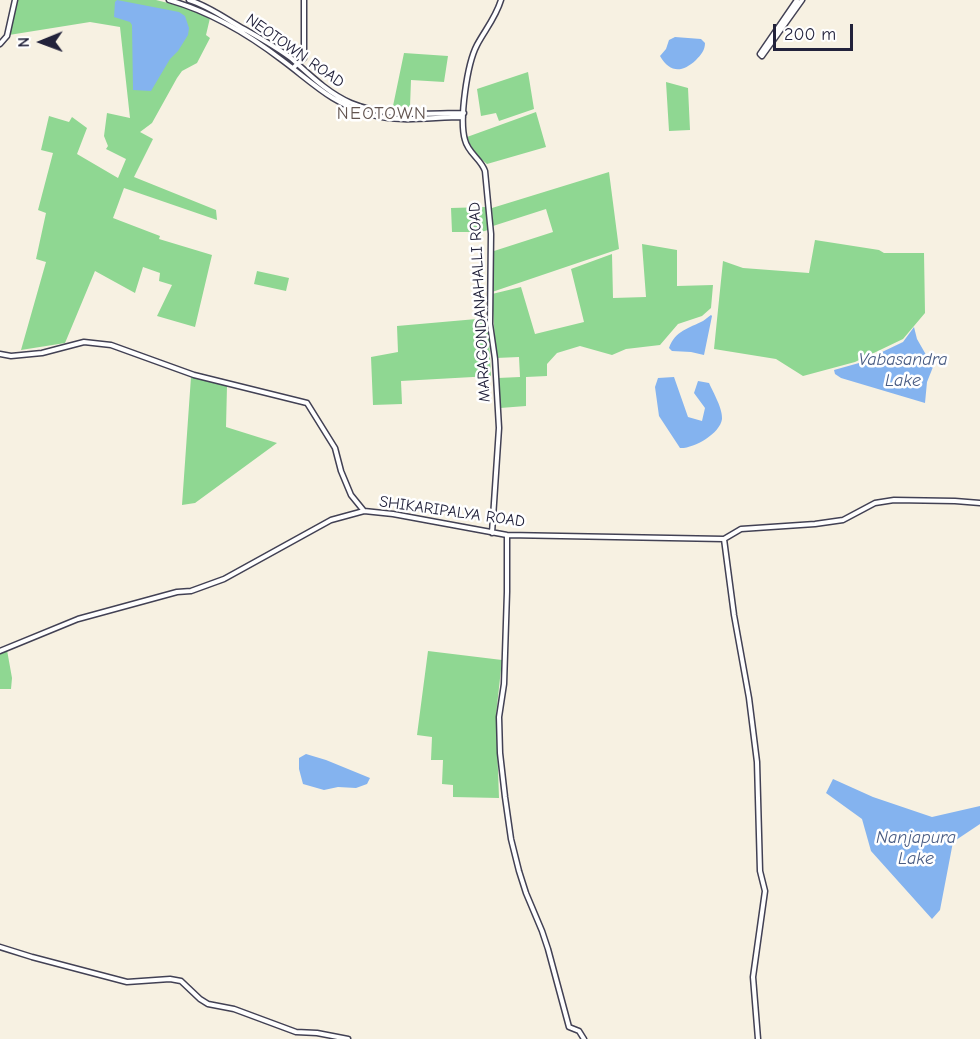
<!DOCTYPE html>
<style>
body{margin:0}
#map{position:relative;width:980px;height:1039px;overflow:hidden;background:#f7f1e2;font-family:"Comic Neue",sans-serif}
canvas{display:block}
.north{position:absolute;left:12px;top:12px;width:60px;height:60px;-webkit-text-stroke:4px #fff;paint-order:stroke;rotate:269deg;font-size:16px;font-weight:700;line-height:24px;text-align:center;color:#22223b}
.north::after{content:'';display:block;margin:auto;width:21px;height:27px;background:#22223b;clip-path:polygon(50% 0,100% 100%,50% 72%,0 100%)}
.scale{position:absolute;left:773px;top:24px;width:80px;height:27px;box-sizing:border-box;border:3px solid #22223b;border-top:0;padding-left:8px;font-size:18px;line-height:21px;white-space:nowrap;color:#22223b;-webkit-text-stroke:4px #fff;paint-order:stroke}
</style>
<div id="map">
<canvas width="980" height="1039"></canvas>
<div class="north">N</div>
<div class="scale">200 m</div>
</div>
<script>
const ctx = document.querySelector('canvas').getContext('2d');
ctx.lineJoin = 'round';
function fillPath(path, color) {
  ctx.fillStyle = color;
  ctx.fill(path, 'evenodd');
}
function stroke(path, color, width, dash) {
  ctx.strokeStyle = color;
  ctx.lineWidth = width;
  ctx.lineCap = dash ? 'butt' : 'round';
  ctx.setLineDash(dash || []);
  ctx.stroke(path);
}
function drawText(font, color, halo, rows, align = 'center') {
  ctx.font = font + ' "Comic Neue",sans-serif';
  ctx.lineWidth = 5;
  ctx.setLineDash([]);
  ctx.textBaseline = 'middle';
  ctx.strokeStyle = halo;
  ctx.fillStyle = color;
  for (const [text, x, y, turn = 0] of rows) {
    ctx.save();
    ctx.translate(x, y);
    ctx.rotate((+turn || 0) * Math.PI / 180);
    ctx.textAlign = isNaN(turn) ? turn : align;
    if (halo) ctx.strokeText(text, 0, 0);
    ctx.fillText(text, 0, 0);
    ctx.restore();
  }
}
const green = new Path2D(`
 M18 0H156L192 9 210 18 206 35 210 38 197 63 182 71 177 78 152 123 140 132 153 139 134 177 216 210 217 220 124 188 113 218 160 236 159 239 212 255 195 327 157 316 172 285 159 281 160 273 143 267 135 293 95 271 65 343 21 350 46 262 36 259 46 213 38 210 53 153 41 150 49 116 69 122 72 117 87 128 77 154 118 178 126 159 106 149 108 146 104 136 107 113 130 118 120 27 90 22 9 35Z
 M404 53 448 56 444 82 411 80 410 107 393 106Z
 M528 72 534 109 499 121 496 113 481 116 477 89Z
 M666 82 688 88 690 130 669 131Z
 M536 112 546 147 487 164C478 157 471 148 467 137Z
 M609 172 619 249 492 292 494 251 553 232 546 209 493 226 492 208Z
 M486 207 488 230 481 232H452L451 208Z
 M815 240 879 250 884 253H924L925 313 903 339 855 362 803 376 776 359 714 349 723 261 743 268 809 273Z
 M642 244 677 250V286L713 285 711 308 702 316 678 324 660 345 626 349 612 355 580 346 557 353 547 364V376L526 377V406L500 408 498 378 520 377 519 357 496 358 492 294 521 287 535 334 584 322 571 269 612 254 613 298 646 297Z
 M257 271 289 278 286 291 254 284Z
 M488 318 491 376 401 381 402 404 373 405 371 357 398 352 397 326Z
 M191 377 227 386 226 427 277 443 195 503 182 505Z
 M7 650 12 678 11 689H0V653Z
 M428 651 502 660 496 715 499 798 453 797V785L442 784 443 760H431L432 737 417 735Z`);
const water = new Path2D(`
 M117 0 179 12 185 16 189 28 188 35 178 51 170 59 151 91 133 90 132 25 130 22 114 17 115 2Z
 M675 37 701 39 705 43C705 50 701 55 696 60 682 73 670 73 660 56L666 49 669 40Z
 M711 315 712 316 704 355 691 352 672 351 669 348C675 331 689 328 703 321 706 319 708 317 711 315Z
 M914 327 917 339 933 367 927 382 925 403 841 378 835 374 834 370 859 363 903 342Z
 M674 377 688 417 702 421 705 408 694 393 698 381 709 383C713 392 723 409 722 419 720 434 693 449 680 448L659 416 655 387 658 378Z
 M306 754 326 760 370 778 367 784 356 788 338 787 324 790 303 784 299 769V758Z
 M833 779 873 797 932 817 980 806V824L953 842 940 910 932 919 871 851 862 819 826 793Z`);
const tertiary = new Path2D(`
 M169 0C211 12 248 34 282 60 313 83 332 104 372 115 401 123 433 117 463 117
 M189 0C206 5 222 16 237 25 256 36 275 46 292 59 310 75 328 93 351 103 387 118 425 113 464 113
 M797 0 760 54 762 56 802 0
 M0 44 7 36 15 0
 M293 68 304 58V0
 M0 354 11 356 42 353 84 342 111 345 194 375 307 403 335 448 341 471 351 495 364 511 393 514 507 535 724 539
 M492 533 499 428 495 359 490 324 491 234 485 171C481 159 468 153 465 140 459 120 467 64 477 45 485 30 496 17 501 0
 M507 535V592L504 684 499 717 500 753 505 797 511 839 519 871 526 893 542 931 548 949 569 1027 579 1031 584 1039
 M724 539 734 615 749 698 757 762 760 871 765 891 753 977 758 1039
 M724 539 741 529 815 524 843 520 875 503 894 500 955 501 980 503
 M0 651 78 619 177 592 191 591 224 579 331 520 364 511
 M0 947 32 957 127 982 170 979 181 981 200 999 208 1004 234 1009 296 1032 317 1033 348 1039`);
const streetNames = [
 ["NEOTOWN ROAD",295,51,35],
 ["MARAGONDANAHALLI ROAD",480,302,-93],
 ["SHIKARIPALYA ROAD",452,512,8]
];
const neighbourhoodNames = [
 ["NEOTOWN",382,114]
];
const waterNames = [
 ["Vabasandra",903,360],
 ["Lake",903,381],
 ["Nanjapura",916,838],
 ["Lake",916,859]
];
fillPath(green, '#8fd792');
fillPath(water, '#84b3ef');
stroke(tertiary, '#424154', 7);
stroke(tertiary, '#fff', 4);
drawText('16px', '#22223b', '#fff', streetNames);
ctx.letterSpacing = '1.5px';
drawText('18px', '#62544f', '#fff', neighbourhoodNames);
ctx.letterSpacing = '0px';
drawText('italic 18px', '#495c83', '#fff', waterNames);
</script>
